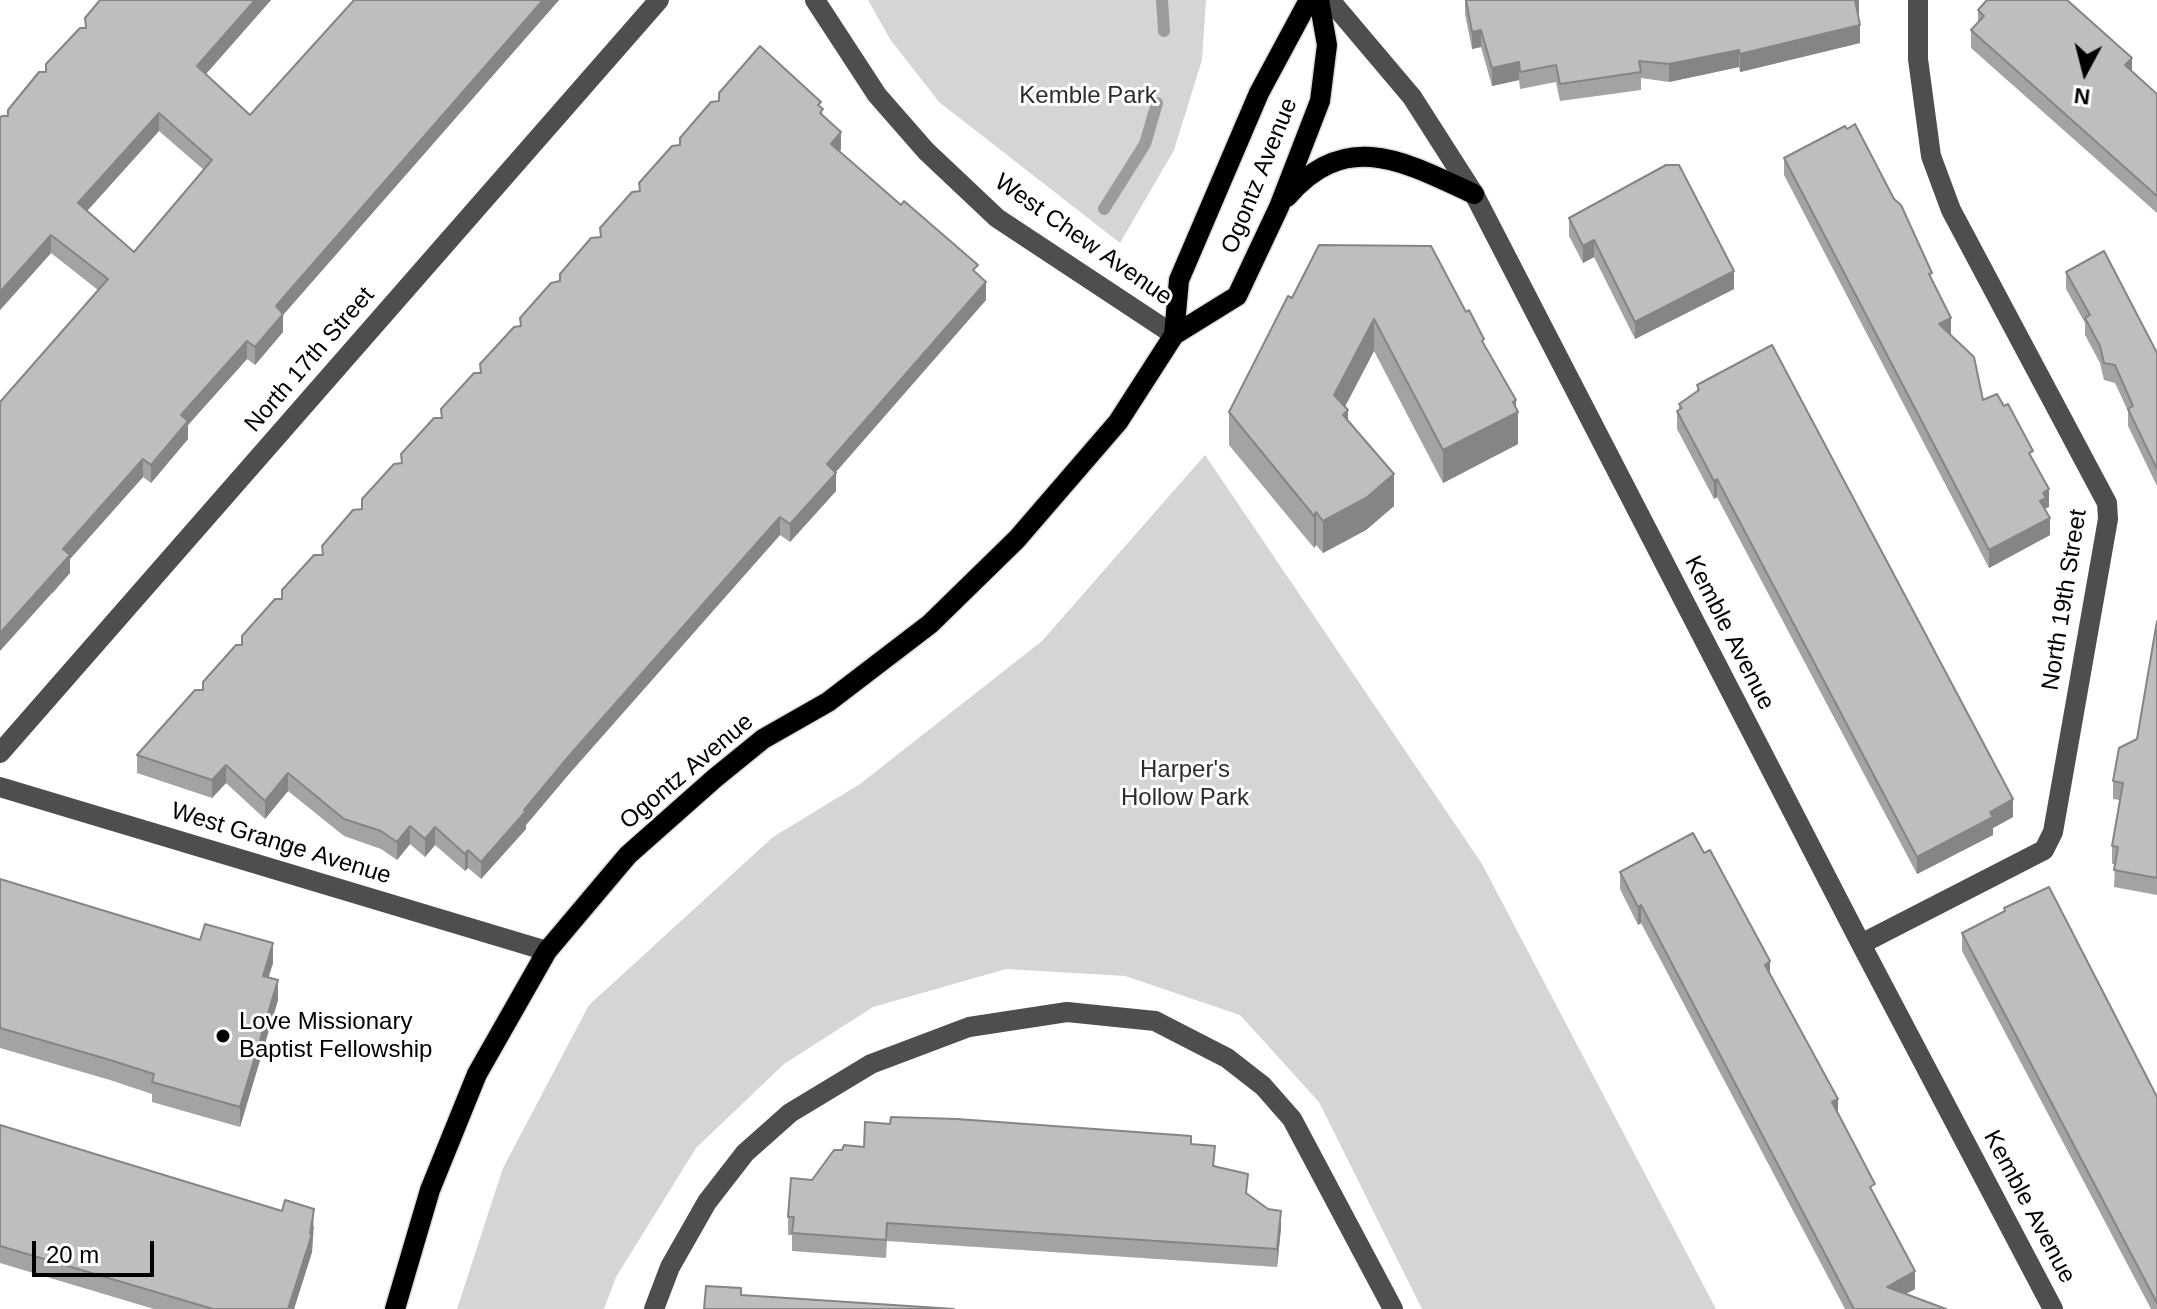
<!DOCTYPE html>
<style>
body{margin:0}
#map{position:relative;width:2157px;height:1309px;overflow:hidden;background:#fff;font-family:Helvetica,sans-serif}
canvas{display:block}
.north{position:absolute;left:2045px;top:32px;width:80px;height:80px;-webkit-text-stroke:6px #fff;paint-order:stroke;rotate:187deg;font-size:22px;font-weight:700;line-height:32px;text-align:center;color:#000}
.north::after{content:'';display:block;margin:auto;width:28px;height:36px;background:#000;clip-path:polygon(50% 0,100% 100%,50% 72%,0 100%)}
.scale{position:absolute;left:32px;top:1241px;width:122px;height:36px;box-sizing:border-box;border:4px solid #000;border-top:0;padding-left:10px;font-size:24px;line-height:28px;white-space:nowrap;color:#000;-webkit-text-stroke:6px #fff;paint-order:stroke}
</style>
<div id="map">
<canvas width="2157" height="1309"></canvas>
<div class="north">N</div>
<div class="scale">20 m</div>
</div>
<script>
const ctx = document.querySelector('canvas').getContext('2d');
ctx.lineJoin = 'round';
function fillPath(path, color) {
  ctx.fillStyle = color;
  ctx.fill(path, 'evenodd');
}
function stroke(path, color, width, dash) {
  ctx.strokeStyle = color;
  ctx.lineWidth = width;
  ctx.lineCap = dash ? 'butt' : 'round';
  ctx.setLineDash(dash || []);
  ctx.stroke(path);
}
function drawText(font, color, halo, rows, align = 'center') {
  ctx.font = font + ' Helvetica,sans-serif';
  ctx.lineWidth = 6;
  ctx.setLineDash([]);
  ctx.textBaseline = 'middle';
  ctx.strokeStyle = halo;
  ctx.fillStyle = color;
  for (const [text, x, y, turn = 0] of rows) {
    ctx.save();
    ctx.translate(x, y);
    ctx.rotate((+turn || 0) * Math.PI / 180);
    ctx.textAlign = isNaN(turn) ? turn : align;
    if (halo) ctx.strokeText(text, 0, 0);
    ctx.fillText(text, 0, 0);
    ctx.restore();
  }
}
const green = new Path2D(`
 M868 0H1206L1202 60 1174 150 1120 243 939 102 890 39Z
 M1205 455 1482 864 1716 1309H1422L1319 1102 1240 1015 1125 976 1006 969 873 1007 784 1064 696 1148 616 1277 604 1309H457L503 1168 589 1005 773 837 860 784 1042 641Z`);
const stream = new Path2D(`
 M1162 0 1164 31
 M1104 209 1145 144 1157 103`);
const minor = new Path2D(`
 M815 0 877 95 926 151 997 218 1174 335
 M1330 0 1412 97 1474 194 1861 944 2053 1309
 M0 753 659 0
 M0 787 547 951
 M1861 944 2044 850 2053 832 2108 519 2107 503 1951 210 1931 156 1918 59V0
 M654 1309 670 1267 707 1202 745 1153 790 1113 871 1064 969 1027 1067 1012 1155 1021 1227 1058 1263 1086 1292 1119 1393 1309`);
const major = new Path2D(`
 M1287 197C1346 128 1405 162 1474 194
 M1174 335 1179 280 1259 93 1309 0
 M395 1309 430 1190 477 1074 547 951 628 855 715 778 763 739 828 702 930 624 1017 539 1118 422 1174 335 1237 296 1279 207 1320 101 1327 45 1319 0`);
const wall = new Path2D(`
 M100 0H271L206 74 250 115 354 0H559L283 315V332L255 365 247 359 188 425V439L151 483 143 477 70 559V573L52 594 98 290 51 253 0 310V118L8 116 86 28ZM159 131 204 170 134 252 87 211Z
 M1465 0H1859L1858 15 1860 43 1740 72 1739 67 1669 82 1641 78V90L1560 101 1556 82 1520 89 1519 80 1492 86 1481 47 1472 49 1465 14Z
 M1978 10 2132 71 2157 94V213L1971 48V30L1978 24Z
 M821 108 823 115 841 149 840 152 978 275 986 300 836 472V491L790 542 780 535 763 554 569 774 526 825V829L481 879 468 868 465 871 435 845 425 857 410 844 397 860 381 849 344 836 288 791 265 819 226 783 212 798 137 773V755L203 690 322 555V546L362 509 401 463V454L441 418V409L480 373 520 326 601 237 639 191 680 145Z
 M1847 129 1932 280 1951 335 1983 400 2033 459 2049 507 2046 508V511L2050 535 1989 568 1784 175V158Z
 M1569 218 1734 289 1635 339 1594 257 1583 263 1569 236Z
 M2066 272 2157 353V486L2128 426V411L2115 383 2104 380 2100 363 2085 335V323L2066 289Z
 M1292 298 1466 312 1484 345 1516 409 1518 444 1443 483 1374 351 1345 407 1348 421 1394 506 1366 530 1323 553 1316 545 1314 548 1229 445V412Z
 M1697 385 2013 817 1993 828V835L1917 874 1717 497 1714 499 1677 429V411L1679 410V404L1697 392Z
 M2157 621V895L2114 887 2115 864H2112V846L2120 800 2113 799V781L2137 739Z
 M1620 872 1770 974 1838 1114 1915 1289 1906 1294 1946 1309H1845L1641 923 1638 925 1620 889Z
 M0 879 273 963 268 977 278 1000 240 1127 152 1102V1094L110 1080 0 1048Z
 M2004 908 2157 1097V1309H2151L1962 951V933L2004 912Z
 M0 1125 314 1226 312 1252 294 1309H154L0 1263Z
 M1191 1144 1248 1194 1281 1228 1277 1267 887 1241 886 1258 792 1251V1235H788V1217L812 1180 842 1150Z`);
const shadedWall = new Path2D(`
 M255 0H271L197 84V66Z
 M543 0H559L283 315V332L255 365V347L276 306Z
 M1855 0H1859V15L1855 16Z
 M1860 25V43L1740 72V54Z
 M1481 30V47L1472 49V32Z
 M1739 50V67L1669 82V64Z
 M2132 58V75L2125 65Z
 M1519 62V80L1492 86V68Z
 M159 113V131L78 221V203Z
 M841 132V149L831 162V144Z
 M51 235V253L0 310V292Z
 M1594 240V257L1583 263V246Z
 M1734 271V289L1635 339V322Z
 M986 282V300L827 482V464Z
 M1951 318V335L1939 324Z
 M1374 319V351L1334 427V395Z
 M247 341V359L188 425V439L151 483V465L181 415Z
 M1516 400V413L1518 412V444L1443 483V450Z
 M1348 410V443L1343 415Z
 M143 459V477L70 559V573L0 651V633L63 549Z
 M836 473V491L790 542V524Z
 M1394 474V506L1366 530 1323 553V521Z
 M1717 479V497L1714 499V481Z
 M2049 489V507L2046 508V515L2040 501 2043 493Z
 M1316 512V545L1314 548V516Z
 M780 517V535L569 774 526 825V829L481 879V862L569 756Z
 M2050 518V535L1989 568V550Z
 M226 765V783L212 798V780Z
 M288 773V791L265 819V801Z
 M2013 799V817L1993 828V835L1917 874V857Z
 M410 826V844L397 860V842Z
 M435 827V845L425 857V839Z
 M468 850V868L465 871V854Z
 M1641 905V923L1638 925V907Z
 M273 943V963L263 996V976Z
 M1770 961V978L1765 965Z
 M278 980V1000L240 1127V1107Z
 M1838 1099V1117L1832 1102Z
 M314 1209 312 1252 294 1309H288L310 1234Z
 M1281 1211V1228L1277 1267V1249Z
 M1915 1271V1289L1887 1304V1287Z`);
const building = new Path2D(`
 M100 0H255L197 66 250 115 354 0H543L276 306 283 314 255 347 247 341 181 415 188 421 151 465 143 459 63 549 70 555 0 633V402L108 279 51 235 0 292V118L2 116H8V110L39 72H46V64L80 28H86L85 18ZM159 113 212 160 134 252 78 203Z
 M1466 0H1855L1860 25 1740 54 1739 50 1669 64 1639 61 1641 72 1560 84 1556 65 1520 72 1519 62 1492 68 1481 30 1472 32Z
 M1987 0H2067L2132 58 2125 65 2157 94V196L1971 30 1984 16 1978 10Z
 M760 46 821 102 818 105 823 109 820 113 841 132 831 144 901 205 904 201 978 265 973 270 986 282 827 464 836 473 790 524 780 517 763 536 569 756 524 810 526 811 481 862 468 850 465 854 435 827 425 839 410 826 397 842 381 831 344 819 288 773 265 801 226 765 212 780 137 755 195 690H203V682L236 645H242V636L275 599H282V590L314 555H323L322 546 353 510 362 509V499L394 464 402 463 401 454 434 418H442L441 409 474 373H481L480 364 514 327 521 326 520 318 551 283 560 281V274L591 238 601 237 600 228 632 192 640 191 639 183 672 146 680 145V138L711 102 719 101V93Z
 M1855 124 1894 199 1901 205 1932 273 1929 274 1951 318 1939 324 1974 357 1983 400 1997 394 2004 406 2008 404 2033 451 2029 453 2049 489 2043 493 2046 498 2040 501 2050 518 1989 550 1784 158 1845 126 1847 129Z
 M1666 165H1679L1734 271 1635 322 1594 240 1583 246 1569 218Z
 M1319 245 1431 246 1466 312 1469 310 1484 339 1482 341 1516 400 1513 402 1518 412 1443 450 1374 319 1334 395 1348 410 1343 415 1394 474 1366 498 1323 521 1316 512 1314 516 1229 412 1288 296 1292 298Z
 M2104 251 2157 353V469L2128 409 2133 406 2115 365 2104 363 2100 346 2085 318 2090 315 2066 272Z
 M1772 345 2013 799 1990 812 1993 817 1917 857 1717 479 1714 481 1677 411 1682 408 1679 404 1699 390 1697 385Z
 M2157 621V878L2114 870 2118 847 2112 846 2123 783 2113 781 2119 748 2137 739Z
 M1693 833 1704 853 1710 850 1770 961 1765 965 1838 1099 1832 1102 1875 1184 1870 1187 1915 1271 1887 1287 1946 1309H1854L1641 905 1638 907 1620 872Z
 M0 879 200 940 205 924 273 943 263 976 278 980 240 1107 152 1082 154 1074 110 1060 0 1028Z
 M2049 887 2157 1097V1303L1962 933 2005 911 2004 908Z
 M891 1117 957 1119 1191 1136V1144L1215 1146 1213 1166 1248 1174 1246 1193 1268 1209 1281 1211 1277 1249 887 1223 886 1240 792 1233 794 1217H788L791 1178 812 1180 834 1150H842L844 1145 864 1147 865 1122 890 1124Z
 M0 1125 282 1211 285 1200 314 1209 310 1234H312L288 1309H213L0 1246Z
 M706 1286 741 1288V1295L954 1309H704Z`);
const markers = [
 [223,1036,8,"#000"]
];
const parkNames = [
 ["Kemble Park",1088,96],
 ["Harper's",1185,770],
 ["Hollow Park",1185,798]
];
const streetNames = [
 ["Ogontz Avenue",1260,176,-68],
 ["West Chew Avenue",1083,240,35],
 ["North 17th Street",310,360,-49],
 ["North 19th Street",2065,600,-81],
 ["Kemble Avenue",1729,633,63],
 ["Ogontz Avenue",687,772,-40],
 ["West Grange Avenue",281,844,17],
 ["Kemble Avenue",2029,1207,62]
];
const poiNames = [
 ["Love Missionary",239,1022],
 ["Baptist Fellowship",239,1050]
];
fillPath(green, '#d5d5d5');
stroke(stream, '#9c9c9c', 12);
stroke(major, '#dbdbdb', 23);
stroke(minor, '#4e4e4e', 20);
stroke(major, '#000', 20);
fillPath(wall, '#a3a3a3');
fillPath(shadedWall, '#858585');
fillPath(building, '#bebebe');
stroke(building, '#858585', 2);
for (const [x, y, r, color] of markers) {
  const dot = new Path2D();
  dot.arc(x, y, r, 0, 2 * Math.PI);
  ctx.fillStyle = color;
  ctx.fill(dot);
  stroke(dot, '#fff', 3);
}
drawText('24px', '#2c2c2c', '#fff', parkNames);
drawText('24px', '#000', '#fff', streetNames);
drawText('24px', '#000', '#fff', poiNames, 'left');
</script>
